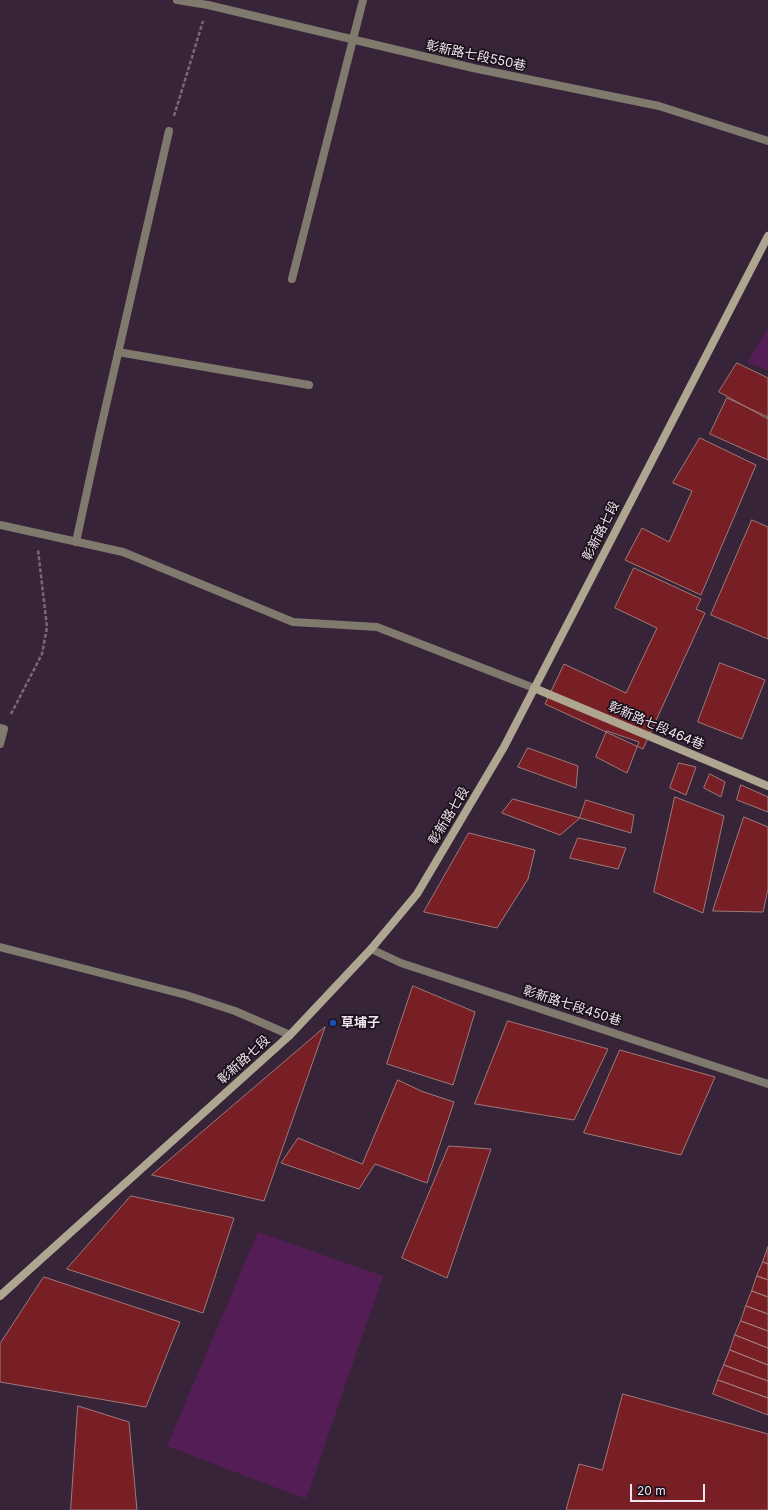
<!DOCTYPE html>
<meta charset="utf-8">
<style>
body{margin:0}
#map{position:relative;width:768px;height:1510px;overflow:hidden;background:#382438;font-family:Inter,sans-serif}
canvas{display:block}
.scale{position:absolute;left:630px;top:1484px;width:75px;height:18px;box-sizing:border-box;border:2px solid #f0e3f0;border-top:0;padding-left:5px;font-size:12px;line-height:14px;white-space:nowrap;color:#f0e3f0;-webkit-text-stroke:3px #1a111a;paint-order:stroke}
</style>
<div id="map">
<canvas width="768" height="1510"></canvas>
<div class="scale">20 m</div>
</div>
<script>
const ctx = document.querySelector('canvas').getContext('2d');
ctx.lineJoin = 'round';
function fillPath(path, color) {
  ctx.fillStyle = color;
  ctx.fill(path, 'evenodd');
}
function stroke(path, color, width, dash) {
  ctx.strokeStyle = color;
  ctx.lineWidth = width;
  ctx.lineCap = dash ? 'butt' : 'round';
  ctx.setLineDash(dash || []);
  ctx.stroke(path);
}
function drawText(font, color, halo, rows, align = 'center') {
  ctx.font = font + ' Inter,"Noto Sans TC",sans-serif';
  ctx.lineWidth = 3.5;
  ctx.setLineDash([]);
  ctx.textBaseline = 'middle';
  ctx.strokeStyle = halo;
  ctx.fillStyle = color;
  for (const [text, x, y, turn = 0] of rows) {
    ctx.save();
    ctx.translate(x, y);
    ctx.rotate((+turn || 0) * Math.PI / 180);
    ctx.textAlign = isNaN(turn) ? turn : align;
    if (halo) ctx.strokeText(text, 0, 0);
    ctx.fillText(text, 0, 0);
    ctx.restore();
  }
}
const green = new Path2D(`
 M768 328V370L747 363Z
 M258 1232 383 1276 306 1499 167 1446Z`);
const building = new Path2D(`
 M737 363 768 378V419L719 392Z
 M727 398 768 417V460L710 434Z
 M700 438 756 465 701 595 625 560 642 528 669 542 692 491 673 483Z
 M752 520 768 527V639L711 615Z
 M634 568 701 599 696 609 705 613 643 749 545 704 564 664 626 693 657 628 615 608Z
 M720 663 765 680 742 739 698 722Z
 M607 731 639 742 627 773 596 757Z
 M528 748 578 766 576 788 518 767Z
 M679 763 696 767 686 795 670 788Z
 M710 774 725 782 721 797 704 788Z
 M741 785 768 797V812L737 800Z
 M675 797 724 816 703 913 654 892Z
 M513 799 580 818 560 835 502 813Z
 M586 800 634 815 631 833 580 818Z
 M744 817 768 827V889L763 912 713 911Z
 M469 833 535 850 528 879 497 928 424 912Z
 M578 838 626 848 618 869 570 858Z
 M413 986 475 1012 453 1085 387 1064Z
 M508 1021 608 1049 574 1120 475 1104Z
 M325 1027 264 1201 152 1175Z
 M620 1050 715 1077 681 1155 584 1133Z
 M398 1080 421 1091 454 1102 427 1183 375 1164 359 1189 281 1163 298 1138 362 1164Z
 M449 1146 491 1149 447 1278 402 1258Z
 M131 1196 234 1218 203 1313 67 1269Z
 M768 1247V1264L763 1262Z
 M763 1262 768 1264V1280L757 1276Z
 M757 1276 768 1280V1297L752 1291Z
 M44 1277 180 1322 146 1407 0 1382V1344Z
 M752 1291 768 1297V1314L746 1306Z
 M746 1306 768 1314V1331L741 1321Z
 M741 1321 768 1331V1348L735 1335Z
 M735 1335 768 1348V1365L730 1350Z
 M730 1350 768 1365V1381L724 1365Z
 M724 1365 768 1381V1398L718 1380Z
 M718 1380 768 1398V1415L713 1394Z
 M623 1394 768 1434V1510H566L579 1464 602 1470Z
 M78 1406 129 1422 137 1510H71Z`);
const path = new Path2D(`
 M174 116 203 21
 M11 714 42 654 47 627 38 550`);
const lane = new Path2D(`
 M177 0 208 5 473 68 659 106 768 141
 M292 279 363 0
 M118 352 309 385
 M0 525 123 552 293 622 377 627 534 688
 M76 542 99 436 169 131
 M371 949 401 963 768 1084`);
const street = new Path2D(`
 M0 728 4 729 0 744
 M0 947 186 995 235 1011 290 1035`);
const secondary = new Path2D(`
 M534 688 768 786
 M0 1296 290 1035 371 949 417 894 504 747 768 236`);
const markers = [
 [333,1023,4,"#1a4fb4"]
];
const streetNames = [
 ["彰新路七段550巷",476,56,12],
 ["彰新路七段",601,531,-63],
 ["彰新路七段464巷",656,726,23],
 ["彰新路七段",449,816,-59],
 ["彰新路七段450巷",572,1006,18],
 ["彰新路七段",244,1060,-42]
];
const poiNames = [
 ["草埔子",341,1023]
];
fillPath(green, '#541d56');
fillPath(building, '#781e25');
stroke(building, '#9e7a79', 1);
stroke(path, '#796779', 2.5, [4, 2]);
stroke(lane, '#7f7a6d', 8);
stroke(street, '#7f7a6d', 8);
stroke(secondary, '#afa691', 8);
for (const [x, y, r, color] of markers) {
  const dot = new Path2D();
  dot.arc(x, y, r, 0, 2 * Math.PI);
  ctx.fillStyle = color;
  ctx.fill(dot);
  stroke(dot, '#1a111a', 1.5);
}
drawText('13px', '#f0e3f0', '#1a111a', streetNames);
drawText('bold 13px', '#f0e3f0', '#1a111a', poiNames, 'left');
</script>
